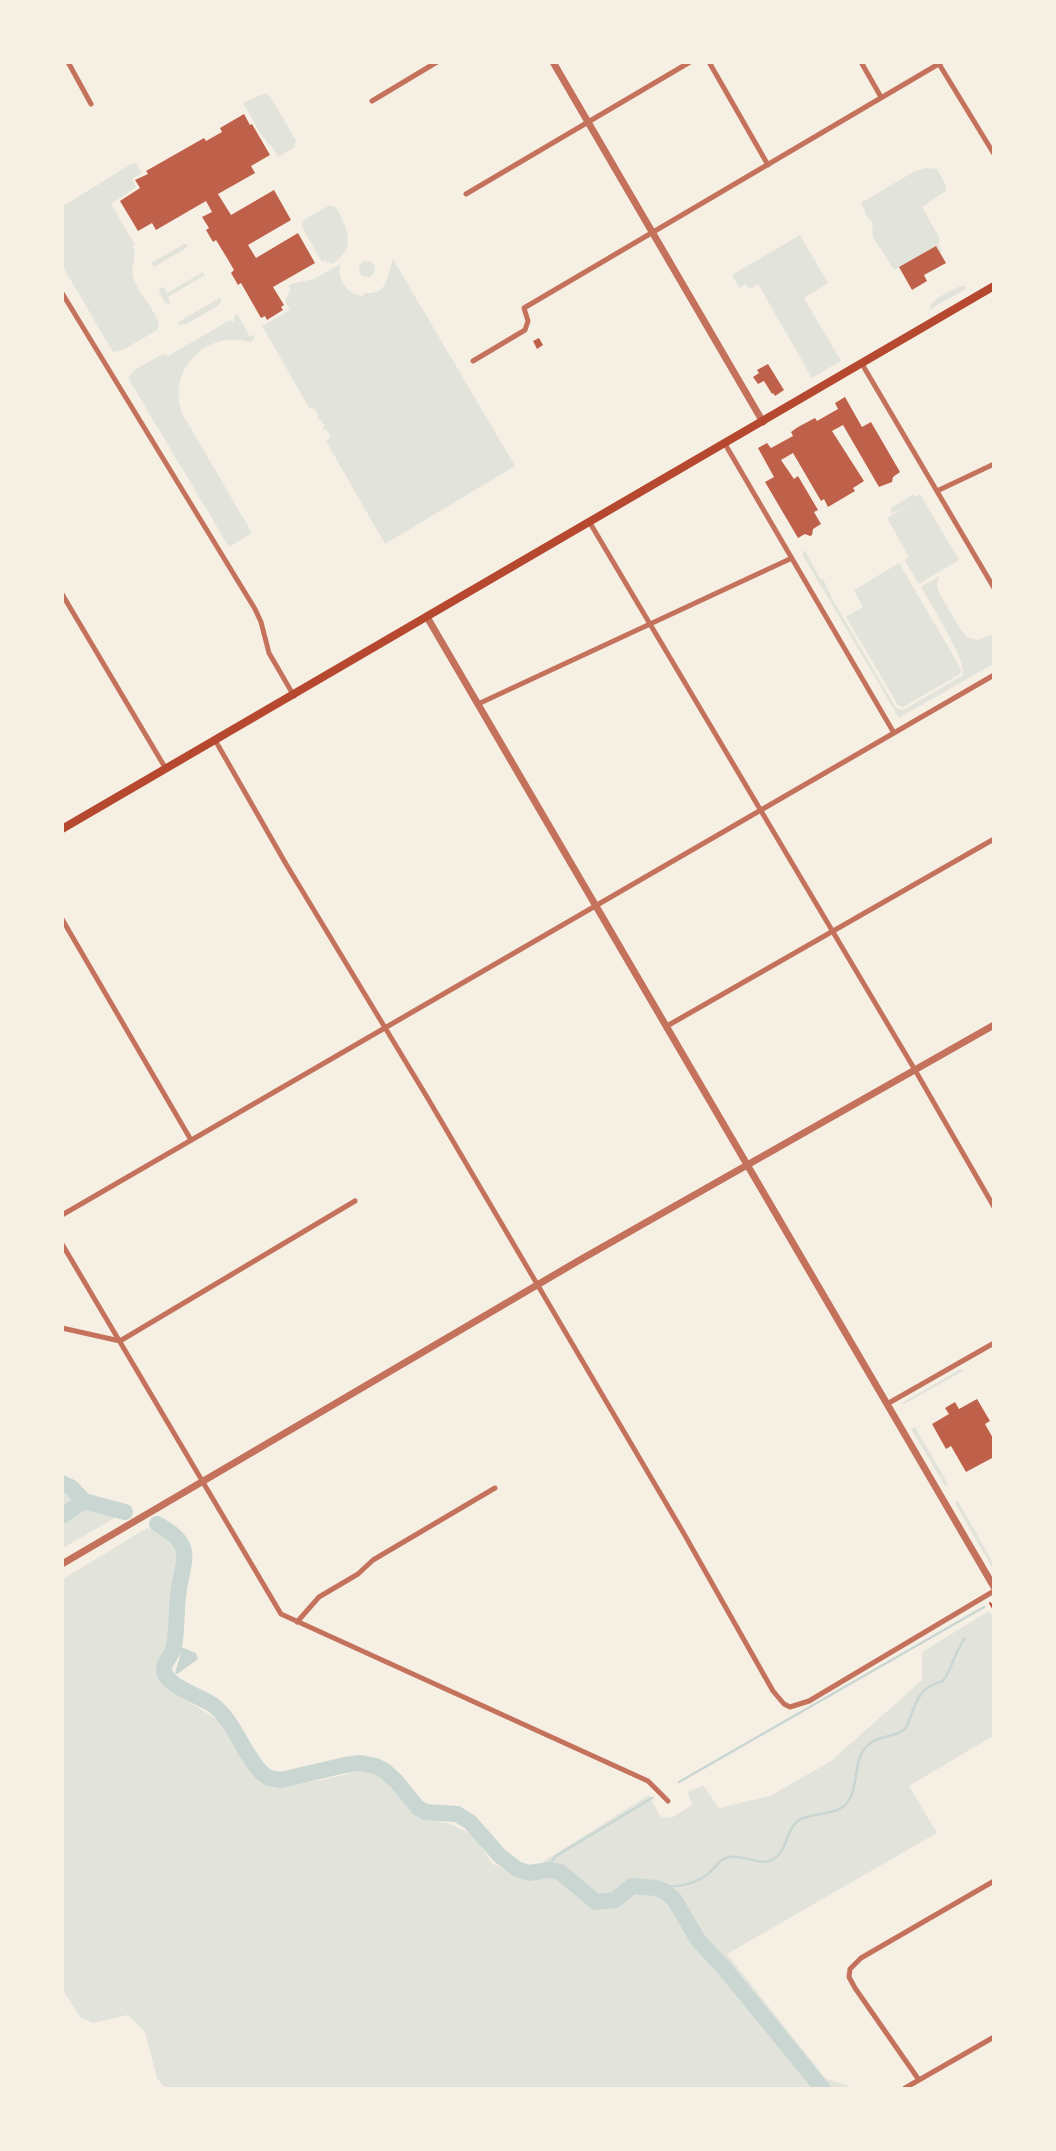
<!DOCTYPE html>
<style>
body{margin:0}
#map{position:relative;width:1056px;height:2151px;overflow:hidden;background:#f6efe4;font-family:"Fira Sans",sans-serif}
canvas{display:block}
.frame{position:absolute;inset:0;border:64px solid #f6efe4;pointer-events:none}
</style>
<div id="map">
<canvas width="1056" height="2151"></canvas>
<div class="frame"></div>
</div>
<script>
const ctx = document.querySelector('canvas').getContext('2d');
ctx.lineJoin = 'round';
function fillPath(path, color) {
  ctx.fillStyle = color;
  ctx.fill(path, 'evenodd');
}
function stroke(path, color, width, dash) {
  ctx.strokeStyle = color;
  ctx.lineWidth = width;
  ctx.lineCap = dash ? 'butt' : 'round';
  ctx.setLineDash(dash || []);
  ctx.stroke(path);
}
const green = new Path2D(`
 M265 93 270 96 297 142 294 144 295 147 278 157 271 145 269 146 264 137 263 138 243 103Z
 M133 163H136L142 173 132 179 136 187 111 204 135 245 133 246C138 256 130 267 133 277 137 292 156 310 159 325L157 330 123 350 113 352 63 267V206Z
 M927 168 937 169 946 186V191L922 207 939 237 940 242 938 244 942 251 940 252 936 246 894 270 873 237 872 222 865 215V211L861 203 915 171Z
 M330 205 332 207 335 206C347 226 358 249 332 264L330 262 327 263 325 261 322 262 301 225 304 224 302 221Z
 M800 235 828 283 804 298 841 361 812 378 758 284 749 289 746 284 739 288 732 275Z
 M184 244H188L186 248 154 267 151 263Z
 M393 259 515 466 385 544 326 441 331 436 326 429 324 430 322 428 325 426 320 419 318 420 317 417 319 416 314 408 310 409 262 326 290 310 285 300 291 289 288 286 291 284 314 279 340 264C337 280 347 294 363 296L364 293C390 295 386 276 393 259Z
 M359 269a8 8 0 1 1 16 0a8 8 0 1 1-16 0Z
 M203 272 205 275 168 297 171 305 166 304 159 293 160 288 164 287 167 293Z
 M963 285 967 288 929 310C931 298 953 290 963 285Z
 M221 297V302L218 306 186 324 181 325 177 323Z
 M237 313 250 337 253 335 255 338 250 342C205 329 165 372 183 415L252 533 229 547 128 378 136 369 163 354 168 356 230 320 234 322V317Z
 M914 494 915 497 920 494 959 560 919 584 904 560 909 557 887 518 912 503 891 514V508Z
 M805 550 821 580 823 579 833 600 896 708 903 710 907 708 963 675C966 658 930 604 921 587L939 576 937 584 939 593 961 630 967 637 977 640 993 634V664L899 718 802 554Z
 M899 563 961 669 960 674 903 707 898 705 846 617 863 607 854 590Z
 M961 1369 963 1371 904 1404 903 1402Z
 M915 1427 948 1484 945 1486 911 1429Z
 M63 1483 72 1488 84 1501 125 1512 63 1548Z
 M958 1501 993 1563V1569L955 1503Z
 M147 1528 171 1538 179 1548 181 1555V1566L175 1586 171 1643 160 1664 159 1671 160 1679 176 1694 221 1722 254 1772 265 1780 278 1785 323 1780 359 1771H369L380 1776 390 1785 414 1816 447 1823 466 1831 474 1837 493 1864 512 1873 522 1875 649 1795 661 1818 673 1817 692 1805 688 1792 703 1785 719 1808 770 1796 831 1761 922 1680V1652L989 1611 994 1619 993 1736 909 1786 937 1833 727 1954 825 2078 854 2088H165L157 2078 145 2032 128 2015 93 2023 80 2017 62 1989 63 1579Z`);
const water = new Path2D(`
 M181 1647 196 1653 198 1659 177 1674 175 1673C177 1666 181 1655 181 1647Z`);
const stream = new Path2D(`
 M679 1782 984 1607
 M545 1871 556 1856 652 1798
 M644 1886C667 1887 690 1889 709 1873 716 1867 719 1859 729 1857 743 1854 760 1867 774 1859 788 1850 786 1826 801 1819 816 1812 840 1816 849 1800 859 1784 853 1761 866 1747 878 1734 894 1739 906 1728 916 1705 916 1688 943 1681 953 1667 955 1651 965 1638`);
const river = new Path2D(`
 M62 1483 72 1488 84 1501 125 1512
 M62 1516 84 1501
 M157 1524C199 1546 181 1561 178 1597 176 1613 177 1631 174 1647 172 1656 163 1662 164 1671 168 1687 200 1696 213 1705 236 1723 242 1753 262 1773L269 1778 281 1780 345 1765 360 1763 376 1766 385 1771 396 1781 418 1808 426 1812 457 1814 470 1822 500 1856 517 1869 529 1873 549 1870 560 1872 596 1902 615 1900 632 1886 656 1888 664 1891 674 1899 698 1940 724 1968 822 2088`);
const building = new Path2D(`
 M244 114 250 125 252 124 270 155 251 166 255 173 218 194 231 215 274 190 291 220 248 245 256 258 298 233 315 263 273 287 284 305 281 307 283 310 267 320 265 316 261 318 241 283 238 285 231 273 234 270 227 258 216 240 213 242 206 230 209 228 202 217 212 212 206 201 156 230 152 223 138 231 120 201 140 188 135 180 148 174 146 171 204 138 206 141 222 132 220 128Z
 M936 246 946 263 924 275 927 281 912 290 899 267Z
 M539 338 543 345 537 349 533 341Z
 M768 364 784 390 775 396 773 393 772 394 764 381 758 384 753 377 759 373 757 370Z
 M845 397 862 427 871 422 900 472 893 477 892 482 879 487 843 425 832 431 864 481 853 488 855 491 828 507 824 499 821 501 793 453 781 460 794 479 798 476 818 510 814 512 821 524 813 529 812 535 810 536 805 534 798 538 765 482 774 477 758 448 767 443 771 448 793 436 791 432 798 427 815 418 817 421 838 409 835 403Z
 M977 1399 990 1421 985 1424 994 1440V1457L966 1472 951 1446 946 1449 932 1424 949 1414 945 1408 955 1402 959 1409Z`);
const path = new Path2D(`
 M990 1603 994 1610`);
const minor = new Path2D(`
 M68 62 91 104
 M709 62 768 165
 M861 62 881 97
 M939 64 994 154
 M372 101 437 62
 M466 194 690 62
 M62 293 255 609 261 622 269 653 294 696
 M473 361 525 330 528 321 524 308 942 62
 M862 364 994 588
 M725 444 894 733
 M937 491 994 464
 M590 523 915 1070 994 1207
 M62 594 166 769
 M478 704 792 558
 M215 740 286 864 427 1097 683 1532 773 1691 784 1704 790 1707 809 1701 994 1591
 M62 919 191 1140
 M667 1026 994 839
 M62 1215 994 675
 M62 1244 281 1614 648 1781 668 1801
 M62 1328 120 1341 355 1201
 M887 1404 994 1343
 M297 1622 319 1597 358 1574 373 1560 495 1488
 M919 2080 855 1988 849 1977 850 1969 861 1958 994 1881
 M905 2088 994 2037`);
const tertiary = new Path2D(`
 M553 62 763 422
 M427 617 994 1587
 M62 1564 578 1261 994 1025`);
const secondary = new Path2D(`
 M62 829 994 286`);
fillPath(green, '#e2e4dc');
fillPath(water, '#c9d6d2');
stroke(stream, '#c9d6d2', 2.5);
stroke(river, '#c9d6d2', 16);
fillPath(building, '#bf614a');
stroke(path, '#b5482f', 2);
stroke(minor, '#c5725c', 5);
stroke(tertiary, '#c5725c', 7);
stroke(secondary, '#b5482f', 8);
</script>
